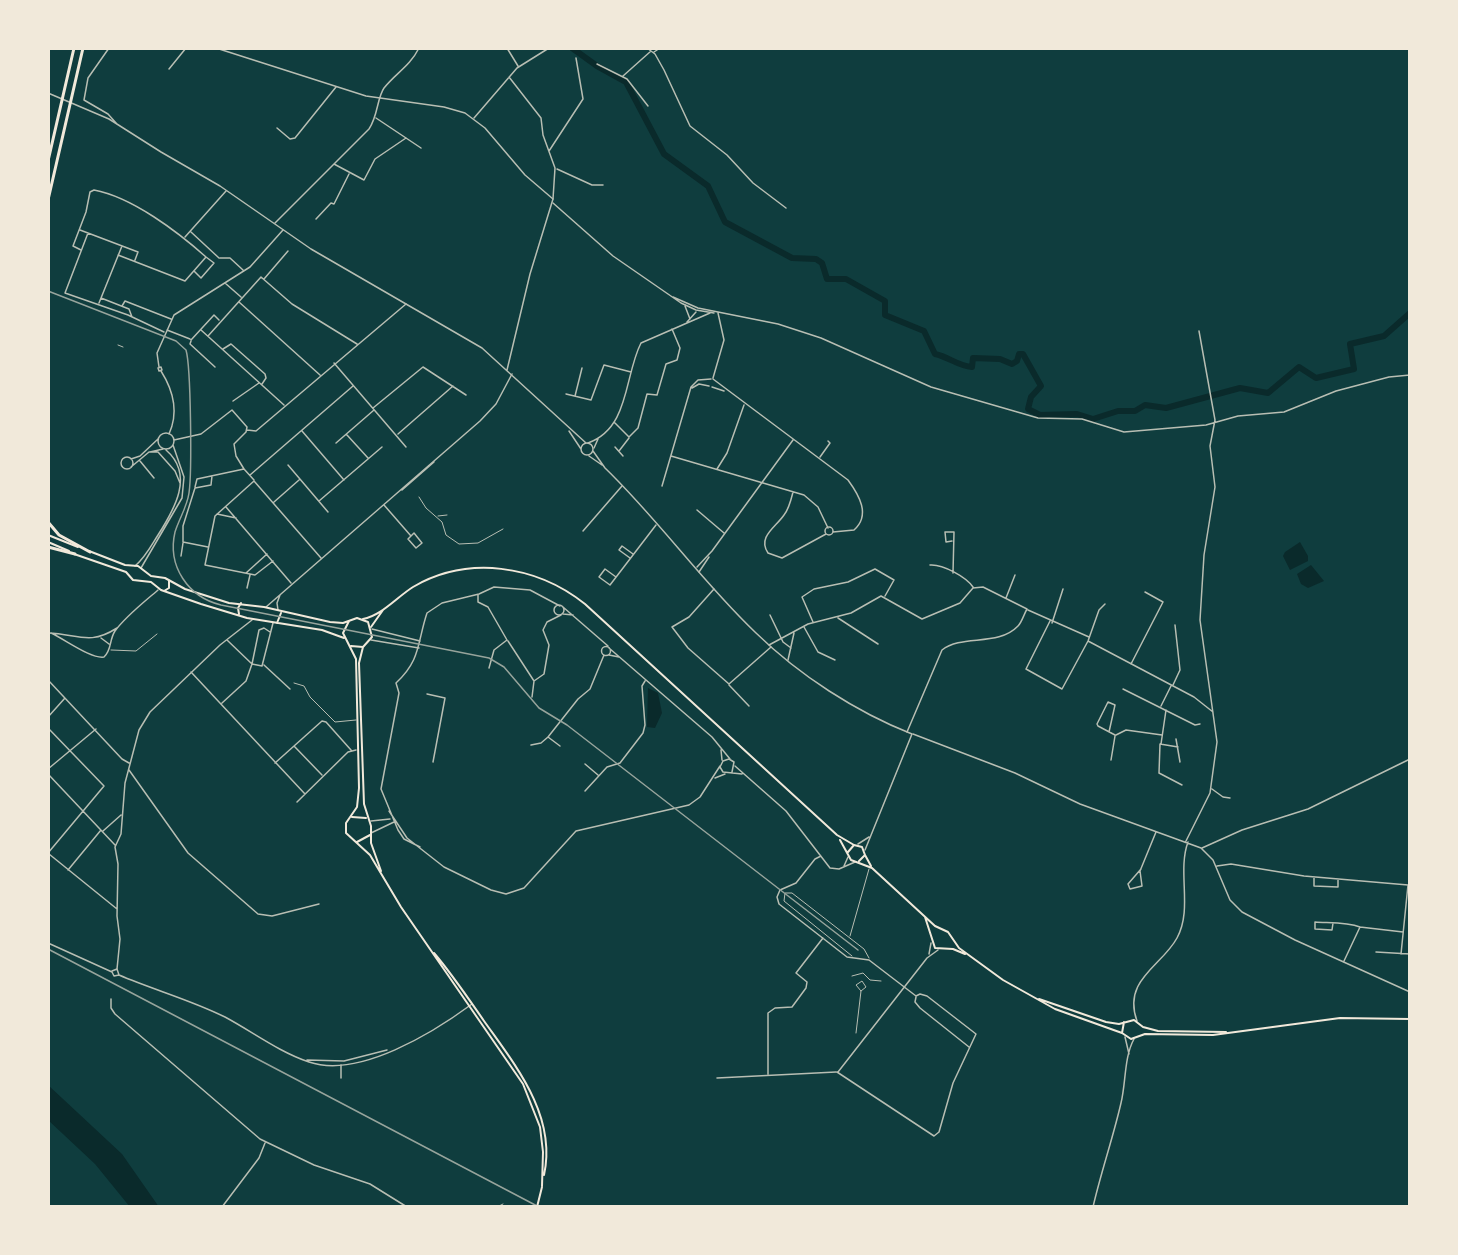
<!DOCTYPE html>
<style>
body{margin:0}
#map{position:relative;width:1458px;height:1255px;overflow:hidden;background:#0f3d3e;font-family:Helvetica,sans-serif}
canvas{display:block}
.frame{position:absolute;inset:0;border:50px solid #f1e9da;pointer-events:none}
</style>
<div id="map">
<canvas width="1458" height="1255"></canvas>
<div class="frame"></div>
</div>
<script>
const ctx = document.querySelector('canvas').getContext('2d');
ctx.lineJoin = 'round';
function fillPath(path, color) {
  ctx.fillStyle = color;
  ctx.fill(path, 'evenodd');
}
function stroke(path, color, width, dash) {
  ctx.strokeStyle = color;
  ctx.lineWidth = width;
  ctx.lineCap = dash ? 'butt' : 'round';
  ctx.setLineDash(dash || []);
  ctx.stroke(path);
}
const water = new Path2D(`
 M1300 542 1308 556V561L1290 570 1283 556 1285 552Z
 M1311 565 1324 581 1308 588 1301 584 1297 574Z
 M648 688 658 693 662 713 655 728 647 727Z
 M48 1085 122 1154 159 1207H130L95 1164 48 1120Z`);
const river = new Path2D(`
 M572 48 597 66 626 82 664 154 708 186 725 222 792 258 816 259 822 263 827 279H846L885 301V315L924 331 935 354C949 357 958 366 972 367L973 358 1000 359 1012 364 1017 361 1019 354H1023L1041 386 1031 397 1028 409 1040 415 1077 414 1093 419 1118 411H1135L1145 405 1166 408 1240 388 1268 393 1299 367 1316 378 1354 369 1350 344 1384 336 1410 313`);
const service = new Path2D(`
 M419 497 426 508 442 522 446 535 459 544 478 543 503 529
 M438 516 447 515
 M111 650 136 651 157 634
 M294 683 304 686 310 697 335 722 356 720
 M850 936 869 869
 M852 956 784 901 785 893H792L864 949 869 958
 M852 976 863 973 870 980 881 981
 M856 1033 861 991 856 985 862 981 866 987 861 991
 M497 1207 503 1204`);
const pedestrian = new Path2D(`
 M118 345 123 347`);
const minor = new Path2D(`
 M109 48 88 78 84 100 108 114 116 123
 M507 48 518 66
 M647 48 655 54 664 70 690 126 727 155 753 183 786 208
 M654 52 660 48
 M597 64 627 79 648 106
 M169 69 186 48
 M623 76 651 51
 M509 77 541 118 543 135 555 168 553 199
 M376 118 421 148
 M474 118 517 68 549 48
 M277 128 290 139 295 138 336 87
 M549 151 583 99 576 58
 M334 164 364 180 375 159 406 138
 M557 169 592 185H603
 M553 203 613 256 681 303 696 310 714 313
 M316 219 331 203 334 204 349 174
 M275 223 369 129C378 116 377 98 384 88 396 73 410 66 419 48
 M80 230 138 252 135 260
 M191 232 219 258
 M88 233 65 293 128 315 164 332
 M185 237 226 191
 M81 250 73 246 86 212 90 192 94 190C132 197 178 232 206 257
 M118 255 185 281 206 257 214 263 201 278 194 271
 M220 258H230L243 270
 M264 279 288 251
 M225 283 241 297
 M673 297 698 308 778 324 821 338 931 387 1038 418 1082 419 1124 432 1206 425 1238 416 1284 412 1336 391 1389 377 1410 375
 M101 298 129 309 132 317
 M239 302 320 375
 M99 303 122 246
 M122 306 125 301 171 319
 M685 306 690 319
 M687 322 696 312
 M167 330 190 339
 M201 330 284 405
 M208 336 261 277 292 304 357 344
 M191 340 214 315 219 320
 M191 341 190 344 215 367
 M223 349 231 344 265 374 266 378 262 384
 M334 363 406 447
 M159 367 157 353 174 315 250 267 283 230
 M161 367 162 370 159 371 158 368Z
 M161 371C173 390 179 412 169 434
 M713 378 724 340 718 313
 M713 379 848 480C859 495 871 515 854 530L833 532
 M712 387 724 391
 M692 388 699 384 709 386
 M566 394 591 400 604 365 631 372
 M575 396 582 368
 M233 401 259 383
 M373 408 423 367 466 395
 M615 423 629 437 638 428 647 394 657 395 666 364 677 360 680 348 672 329
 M247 430 256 431 406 304
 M302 431 344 480
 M158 441a8 8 0 1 1 16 0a8 8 0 1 1-16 0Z
 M398 434 453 386
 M347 435 368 458
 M174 440 201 434 232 410 247 427 246 432 234 444 236 456 244 469
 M336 443 374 410
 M588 443C630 428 624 376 641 343L710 313
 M615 447 623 456
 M594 448 598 439
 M619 451 629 438
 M150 452 163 449
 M671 456 804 495 818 507 828 528
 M820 457 830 443 828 441
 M121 463a6 6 0 1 1 12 0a6 6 0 1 1-12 0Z
 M131 459 140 456 158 439
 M140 461 154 478
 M288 465 328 512
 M131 467 149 452H158L175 471 180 483
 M717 469 727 453 744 405
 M250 475 353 386
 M662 486 691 387 698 380 711 379
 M195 487 197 479 244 469 254 480
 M402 490 434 462
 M793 492C791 500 789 509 784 515 776 527 757 537 768 553L782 558 826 534
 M319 501 382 447
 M274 502 299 480
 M384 505 411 536 408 539 416 548 422 543 414 533 411 536
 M226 507 291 583
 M697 510 724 533
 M217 514 236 518
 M825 531a4 4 0 1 1 8 0a4 4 0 1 1-8 0Z
 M583 531 622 486
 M952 541 946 542 945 532H954L953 573
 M208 547 183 542V526L194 491 195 488 211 485 212 476
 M181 556 183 543
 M630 558 619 550 622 546 633 554
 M273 561 255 575 205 565 215 516 254 481 321 558
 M930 565C943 564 966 577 973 587
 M135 566C145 558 151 546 158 535 174 510 195 475 166 450
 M697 567 712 551 793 440
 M141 568 182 498 184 477 173 445
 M699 572 709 557
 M246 573 267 554
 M616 577 605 569 599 577 610 585 656 525
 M247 588 250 575
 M714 589 689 617 672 627 688 648 729 684 771 647
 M478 595V602L488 607 507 640 494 650 489 668
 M1006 598 1015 575
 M554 610a5 5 0 1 1 10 0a5 5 0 1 1-10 0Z
 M266 607 480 421 496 404 512 374
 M563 607 608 646
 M278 610 277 603 280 595
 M1028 610 1089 637
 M563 614 573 615
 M770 615 783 642 791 648
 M838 618 878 644
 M1050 621 1026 669 1062 689 1088 641 1099 610 1105 604
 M813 622 802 597 814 589 848 582 875 569 894 580 885 596
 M1052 623 1063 589
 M804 627 818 652 835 660
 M372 629 420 641
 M270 632 264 628 259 630 252 664 262 666 273 623
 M48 633C78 634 89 646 117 628
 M51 633C66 640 91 659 104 657 112 650 109 640 115 631 126 616 143 603 158 590
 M101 638 109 644
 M371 640 419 648
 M508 641 534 681 532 697
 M1088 641 1194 697 1213 712
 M769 645 808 624 851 613 881 596 922 619 960 603 973 588
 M601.5 651a4.5 4.5 0 1 1 9 0a4.5 4.5 0 1 1-9 0Z
 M609 648 712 737 730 759
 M609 655 619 657
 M788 660 794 633
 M1131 664 1163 602 1145 592
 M264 665 290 689
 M191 672 305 794
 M48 680 122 759 129 763
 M534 681 544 674 549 645 543 630 547 622 561 615
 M729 685 749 706
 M1173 685 1180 670 1175 625
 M1123 689 1195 725 1200 724
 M427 694 445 698 433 762
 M222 703 246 681 252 664 227 640
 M1161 706 1171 686
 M48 717 65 698
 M48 728 104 786 48 853
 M907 732 942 650C962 634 998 647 1018 626 1022 622 1024 614 1027 609L983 587 973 588
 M1109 732 1115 705 1108 702 1097 724 1098 726 1115 735
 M913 734 1015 773 1080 804 1201 848 1213 860 1230 900 1242 912 1295 940 1410 992
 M1116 735 1126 730 1162 735
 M1176 739 1180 762
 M1161 744 1166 710
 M531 745 541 743 548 737
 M294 746 322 775
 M560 746 548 737 578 699 590 689 604 655
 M1178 747 1160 744 1159 773 1182 785
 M721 750 722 760
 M1111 760 1115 736
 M275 763 322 721 326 722 351 750
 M585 764 598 775
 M735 766 786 811 830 868 839 869 855 862
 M48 769 96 729
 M129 770 188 853 258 914 272 916 319 904
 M732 772 734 762 729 759 723 761 720 767 723 772 742 774
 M48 774 115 845
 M715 778 725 774
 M1212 789 1223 797 1230 798
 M585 791 607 767 620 763 643 733 645 725 642 686 645 681
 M297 802 348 752 356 750
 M389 811 407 838 444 867 491 890 506 894 524 888 576 831 689 805 700 797 720 766
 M371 821 390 819
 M103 831 121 815
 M371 833 394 822
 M1186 841 1210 793 1217 742 1200 620 1204 555 1215 487 1210 446 1215 420 1199 331
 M420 847 404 839 398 830 381 789 399 693 396 683C421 660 417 643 427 613L442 603 479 594 494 587 530 590 560 606
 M1202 848 1242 830 1308 809 1410 759
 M49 854 117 909
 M821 856 815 859 796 883 780 890 777 897 779 904 847 957 869 960 916 996 920 994 927 996 976 1034 953 1083 939 1132 934 1136 837 1072
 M844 866 848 857
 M1217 866 1231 864 1304 876 1408 885 1401 954
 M1141 869 1128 884 1130 889 1142 886 1140 871 1156 832
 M68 870 101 830
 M1314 878V886L1338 887V879
 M1333 923 1332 930 1315 929V922C1330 923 1347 922 1360 927L1344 961
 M1360 927 1403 932
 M1376 952 1410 954
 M929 954 931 943
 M117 969 120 939 117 916 118 864 115 847 121 834 125 783 139 730 150 712 220 645 252 620
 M916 997 915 1002 920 1008 969 1047
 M111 999V1008L115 1014 260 1139 314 1165 370 1184 407 1207
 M1137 1021C1122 980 1162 966 1177 938 1193 909 1177 872 1188 842
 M341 1065V1078
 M838 1072 927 958 938 950
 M768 1074V1013L775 1008 792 1007 806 988 807 982 796 973 823 938
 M717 1078 836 1072
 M222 1207 259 1158 265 1143`);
const tertiary = new Path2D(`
 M216 48 366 96 444 107 465 113 485 128 525 175 553 199 530 274 507 370
 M48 93 109 119 161 152 220 186 311 249 482 348 586 443
 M569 431 581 449
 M581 449a6 6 0 1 1 12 0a6 6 0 1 1-12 0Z
 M593 451 605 468C659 520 702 582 756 633 799 675 856 712 912 734L865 850
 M589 456 602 465
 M858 844 869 837
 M48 943 112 972 114 976 119 975C154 990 191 1000 225 1017 253 1032 279 1052 309 1062 359 1079 434 1032 472 1004
 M112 971 117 969 119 975
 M1125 1037 1129 1054
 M307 1060 344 1061 387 1050
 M1093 1207C1101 1172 1113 1138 1121 1103 1126 1083 1124 1057 1134 1039`);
const secondary = new Path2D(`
 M363 619C381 616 397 597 413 587 468 555 536 565 585 604L837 835 854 845
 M371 627 383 610
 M840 840 851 860 872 868 935 926 948 932 959 948 1003 980 1055 1009 1122 1033
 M848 852 854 845 862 847 865 855 859 861
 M865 855 871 866
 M925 917 935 948 953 949 965 954
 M1039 999 1106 1022 1119 1024 1134 1020 1143 1027 1158 1031 1226 1032
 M1124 1022 1122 1033 1131 1039 1145 1034 1213 1035 1340 1018 1410 1019`);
const primary = new Path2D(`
 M48 535 78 547
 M48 542 69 551
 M89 551 125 565 138 566 151 576 165 578 185 589 229 603 264 607 330 622 343 623 357 618 368 622 372 637 363 647 359 663 364 804 371 826V843L381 871
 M74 554 126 572 133 580 151 582 161 590 201 604 247 618 322 630 344 638
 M164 591 169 588V581
 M239 614 238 608 241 603
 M349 621 343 633 356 659 359 788 357 807 346 823V833L370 855 401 907 523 1084 540 1127 543 1152 542 1186
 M277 623 281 613
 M351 646 363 647
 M352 817 366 818
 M357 842 370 835
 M434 953C452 974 468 998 484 1021 516 1066 557 1116 544 1175
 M537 1207 542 1187`);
const motorway = new Path2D(`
 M48 161 74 48
 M48 200 83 48
 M48 522 59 535 90 552
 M48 547 75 554`);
const tram = new Path2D(`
 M48 291 176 341 186 350C191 367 192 473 189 493 187 507 179 519 175 532 167 566 188 597 221 605L489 658 504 667 539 708 567 725 858 950`);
const rail = new Path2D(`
 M48 949 539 1207`);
fillPath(water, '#0a2a2b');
stroke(river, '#0a2a2b', 6);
stroke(service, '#b8beb3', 1);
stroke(pedestrian, '#b8beb3', 1);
stroke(minor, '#b8beb3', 1.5);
stroke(tertiary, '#b8beb3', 1.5);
stroke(secondary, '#f1e9da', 2);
stroke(primary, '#f1e9da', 2);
stroke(motorway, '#f1e9da', 3);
stroke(tram, '#97a49c', 1.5);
stroke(rail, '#97a49c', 1.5);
</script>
